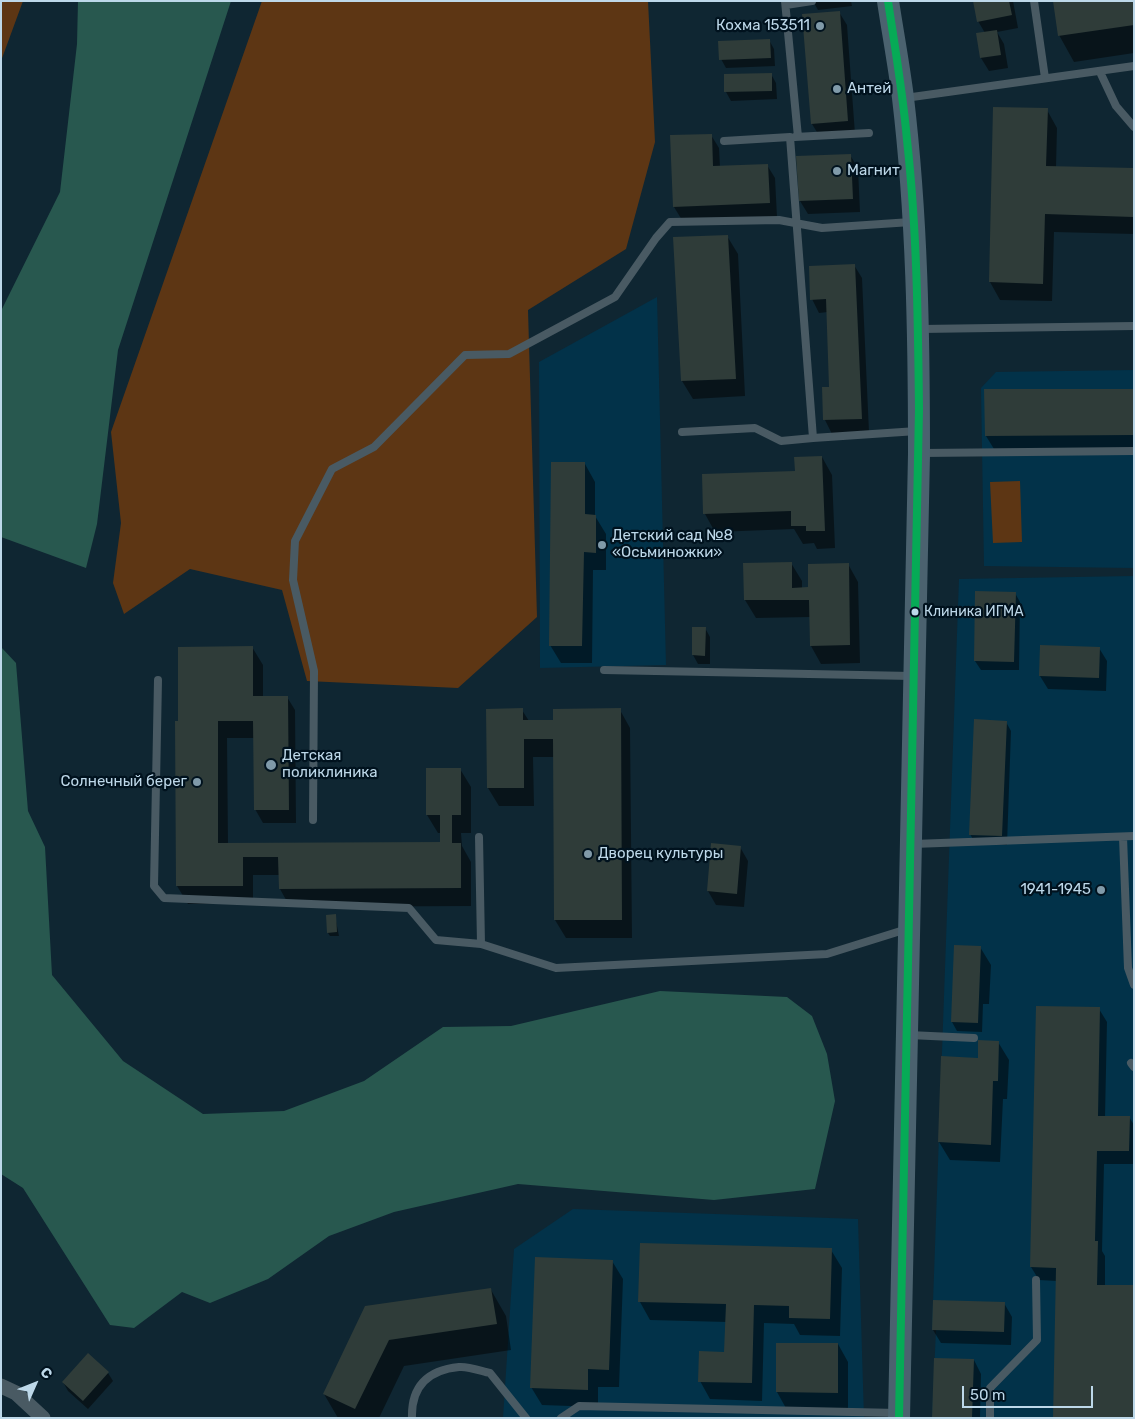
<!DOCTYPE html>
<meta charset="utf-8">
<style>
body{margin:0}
#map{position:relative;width:1135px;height:1419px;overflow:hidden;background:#0f2632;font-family:Rubik,sans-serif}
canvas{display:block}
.frame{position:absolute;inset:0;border:2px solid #bdd8e9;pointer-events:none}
.north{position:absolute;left:10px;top:1359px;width:50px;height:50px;-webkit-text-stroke:4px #00121e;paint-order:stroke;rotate:46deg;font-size:14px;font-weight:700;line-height:20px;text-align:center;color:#bdd8e9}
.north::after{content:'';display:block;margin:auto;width:18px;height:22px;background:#bdd8e9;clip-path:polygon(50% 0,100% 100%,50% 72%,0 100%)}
.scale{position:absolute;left:962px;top:1386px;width:131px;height:22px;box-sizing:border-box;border:2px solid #bdd8e9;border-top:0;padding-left:6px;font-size:15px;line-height:18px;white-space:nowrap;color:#bdd8e9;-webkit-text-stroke:4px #00121e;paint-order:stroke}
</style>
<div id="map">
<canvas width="1135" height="1419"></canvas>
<div class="frame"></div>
<div class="north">С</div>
<div class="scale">50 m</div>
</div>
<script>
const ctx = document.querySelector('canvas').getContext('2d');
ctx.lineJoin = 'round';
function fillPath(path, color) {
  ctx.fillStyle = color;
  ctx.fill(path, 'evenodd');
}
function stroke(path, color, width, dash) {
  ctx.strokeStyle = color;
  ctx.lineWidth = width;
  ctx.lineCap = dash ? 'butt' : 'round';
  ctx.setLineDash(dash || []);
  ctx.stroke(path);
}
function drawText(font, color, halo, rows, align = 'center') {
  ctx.font = font + ' Rubik,sans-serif';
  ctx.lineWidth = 4.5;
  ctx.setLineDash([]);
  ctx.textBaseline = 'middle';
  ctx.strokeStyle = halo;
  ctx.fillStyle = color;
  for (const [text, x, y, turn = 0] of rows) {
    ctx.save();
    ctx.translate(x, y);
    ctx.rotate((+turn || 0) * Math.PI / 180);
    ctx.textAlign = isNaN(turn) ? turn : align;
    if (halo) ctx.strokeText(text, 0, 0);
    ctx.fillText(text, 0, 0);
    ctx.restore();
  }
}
const built = new Path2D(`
 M657 297 666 665 540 668 539 362Z
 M1134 370V568L984 566 981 388 996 372Z
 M1134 576V1418H932L936 1330H932L959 579Z
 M573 1209 858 1219 864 1418H503L514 1249Z`);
const green = new Path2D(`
 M1 1H23L1 61Z
 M262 1H648L655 142 626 249 528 310 537 617 458 688 307 681 282 590 190 569 124 614 113 583 121 523 111 432Z
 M1020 481 1022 542 993 543 990 482Z`);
const water = new Path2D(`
 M78 1H231L118 350 97 524 86 568 1 537V311L60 192 77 44Z
 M1 647 16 663 28 811 45 847 52 975 123 1061 203 1114 284 1111 364 1081 443 1027 511 1026 660 991 787 997 812 1016 827 1054 835 1101 815 1189 714 1200 518 1184 394 1212 329 1236 268 1279 210 1303 182 1292 134 1328 110 1325 23 1188 1 1174Z`);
const shadow = new Path2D(`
 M813 1H851L852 6 818 10Z
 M974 1H1013L1018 28 997 32 1004 44 1008 68 989 71 981 58 977 34 985 33 978 21Z
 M1134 1V53L1074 62 1059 35Z
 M839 12 847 25 855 134 820 137 812 124Z
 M769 40 774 49 775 66 726 68 721 59Z
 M771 74 776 83 777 99 731 101 726 92Z
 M1047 110 1057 128 1056 167 1134 171V234L1054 232 1052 301 1000 300 990 282Z
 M711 135 719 148 720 167 767 165 775 178 777 217 682 220 674 207 671 137Z
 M850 155 858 168 860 212 808 214 800 201Z
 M727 236 738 254 745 396 693 399 682 381 675 239Z
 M854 265 862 278 869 432 832 434 825 420 823 388H831L828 312 819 313 812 299Z
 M1134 390V448L994 449 986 436Z
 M822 457 832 475 835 548 817 549 814 543 803 544 794 529 715 532 705 514 796 472Z
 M585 464 595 482V516L606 534V570H593L592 663H561L550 645Z
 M791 563 802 581V589H809L848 564 858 582 860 663 821 664 811 646 810 617 756 618 745 600Z
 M977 592 1015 593 1020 602 1019 670H981L975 661Z
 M693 628H705L710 637V664H698L693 655Z
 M252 647 263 665V697H287L295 710 296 823H263L255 809V738H227L228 844H441V833H438L427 815 460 769 471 787V833H461L462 846 471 862V906L290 907 280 889V875H253V904H188L177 886 179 722Z
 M1099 648 1107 661 1106 691 1048 689 1040 676Z
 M522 710 529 721H554L620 710 630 728 632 938H566L555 920 554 757H533L534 806H499L488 788Z
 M1006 722 1011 731 1007 845 975 843 970 834Z
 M740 847 748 861 744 907 716 905 708 891Z
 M335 916 339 936H330L328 933Z
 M955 946 980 947 991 965 989 1004H983L982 1032 957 1031 952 1022Z
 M1099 1009 1107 1022 1105 1117H1129L1134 1125V1164H1104L1102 1251 1105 1256V1286L1134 1418 1057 1281 1039 1280 1031 1267Z
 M998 1042 1009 1060 1007 1099H1003L1000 1162 950 1160 939 1142 979 1059Z
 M831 1250 842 1268 840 1336 800 1335 794 1324 764 1323 762 1401 710 1399 700 1381 726 1353 727 1322 650 1320 640 1302Z
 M612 1261 623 1279 619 1387H598V1407L542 1405 531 1387Z
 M491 1290 506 1316 511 1350 404 1366 379 1418H338L324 1394 366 1308Z
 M1004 1303 1012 1317 1011 1345 941 1343 933 1330Z
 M777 1344H838L848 1362V1410H787L777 1392Z
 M974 1360 981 1374 980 1418H933Z
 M108 1373 113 1381 88 1409 68 1391 63 1382Z`);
const building = new Path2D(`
 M973 1H1009L1012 15 977 22Z
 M1053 1H1134V25L1058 36Z
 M840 11 848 121 811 124 802 14Z
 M997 30 1001 55 980 58 976 33Z
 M770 39 771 58 719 60 718 41Z
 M772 73V91L724 92V74Z
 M993 107 1048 108 1046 166 1134 168 1133 217 1045 214 1043 284 989 282Z
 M712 134 713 166 768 164 770 203 673 207 670 135Z
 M851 154 853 199 799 201 796 156Z
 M728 235 736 379 681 381 673 237Z
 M855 264 862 419 823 420 822 387H829L826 299 810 300 809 266Z
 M984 389H1134V435L985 436Z
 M822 456 825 531H806V526H791V511L703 514 702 474 795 471 794 457Z
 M551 462H585V514L596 515V553L584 552 582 646H549Z
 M792 562V588L808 587V564L849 563 850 645 810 646 809 600H744L743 563Z
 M975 591 1016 592 1014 662 974 661Z
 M692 627H706L705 656 692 655Z
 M1040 645 1100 647 1099 678 1039 676Z
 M253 646V696H288L289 810H254L253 721H218V843L440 842V815H426V768H461V815H452V843H461V888L279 889 278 857H243V886H176L175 721H178V647Z
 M523 708V720H553V709L621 708 622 920H554L553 739H524V788H487L486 709Z
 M974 719 1007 721 1002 836 969 835Z
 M711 843 741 846 737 894 707 891Z
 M336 914 337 932 327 933 326 915Z
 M954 945 981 946 978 1023 951 1022Z
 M1036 1006 1100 1007 1098 1116H1130L1129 1151H1097L1095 1241H1098L1097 1285H1134V1418H1053L1056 1268 1030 1267Z
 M978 1040 999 1041 998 1081H993L991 1145 938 1142 941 1056 978 1058Z
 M640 1243 832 1248 830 1319 789 1318V1306L754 1305 752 1383 698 1382 699 1351 724 1352 726 1304 638 1302Z
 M535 1257 613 1260 609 1370 588 1369V1390L530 1388Z
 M491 1288 497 1324 389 1340 355 1409 323 1394 365 1306Z
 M933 1300 1005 1302 1004 1332 932 1330Z
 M776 1343H838V1393L776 1392Z
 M88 1353 109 1372 83 1401 62 1382Z
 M934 1358 974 1359 972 1418H932Z`);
const service = new Path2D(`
 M785 1 798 137
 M1034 1 1045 78
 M786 5 812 1
 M1100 72 1116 106 1134 127
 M905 98 1134 66
 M795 137 869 133
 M921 329 1134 326
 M682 432 755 428 781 441 813 438 790 137 724 141
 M813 438 917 431
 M921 453 1134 451
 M604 670 912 676
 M158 680 154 886 164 898 409 908 436 940 481 944 556 968 827 954 907 929
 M313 820 314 671 293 580 295 541 332 469 374 447 465 355 509 354 615 297 656 238 670 222 779 220 822 228 911 222
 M479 837 481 944
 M1123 837 1128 968 1134 985
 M913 844 1134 836
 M909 1035 974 1038
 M1131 1063 1134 1067
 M412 1418C411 1387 427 1370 459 1367 468 1366 481 1371 490 1373L526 1418
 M561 1418 579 1406 898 1413
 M990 1418V1388L1037 1340 1036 1280`);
const minor = new Path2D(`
 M1 1386 16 1393 43 1418`);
const primary = new Path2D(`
 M888 1C893 34 899 66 903 98 917 216 919 335 919 454L899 1418`);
const bus1 = new Path2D(`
 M888 1C895 48 903 94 907 140 917 230 918 320 919 409L899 1418`);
const markers = [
 [820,26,5,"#809aa9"],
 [837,89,5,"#809aa9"],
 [837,171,5,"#809aa9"],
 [602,545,5,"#809aa9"],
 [915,612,4.5,"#bdd8e9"],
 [271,765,6,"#809aa9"],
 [197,782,5,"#809aa9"],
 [588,854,5,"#809aa9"],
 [1101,890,5,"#809aa9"]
];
const busNames = [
 ["Клиника ИГМА",924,612]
];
const poiNames = [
 ["Кохма 153511",810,26,"right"],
 ["Антей",847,89],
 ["Магнит",847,171],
 ["Детский сад №8",612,536],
 ["«Осьминожки»",612,553],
 ["Детская",282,756],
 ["поликлиника",282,773],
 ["Солнечный берег",187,782,"right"],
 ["Дворец культуры",598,854],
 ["1941-1945",1091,890,"right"]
];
fillPath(built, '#023249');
fillPath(green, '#5d3614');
fillPath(water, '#28584f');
fillPath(shadow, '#0007');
fillPath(building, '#2f3c39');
stroke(service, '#495a63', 8);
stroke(minor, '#495a63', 15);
stroke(primary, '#4b626f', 22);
stroke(bus1, '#06aa56', 8);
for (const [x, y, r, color] of markers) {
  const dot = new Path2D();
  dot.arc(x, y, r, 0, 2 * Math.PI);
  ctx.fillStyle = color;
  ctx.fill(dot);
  stroke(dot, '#00121e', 2);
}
drawText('14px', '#bdd8e9', '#00121e', busNames, 'left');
drawText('15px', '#bdd8e9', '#00121e', poiNames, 'left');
</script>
